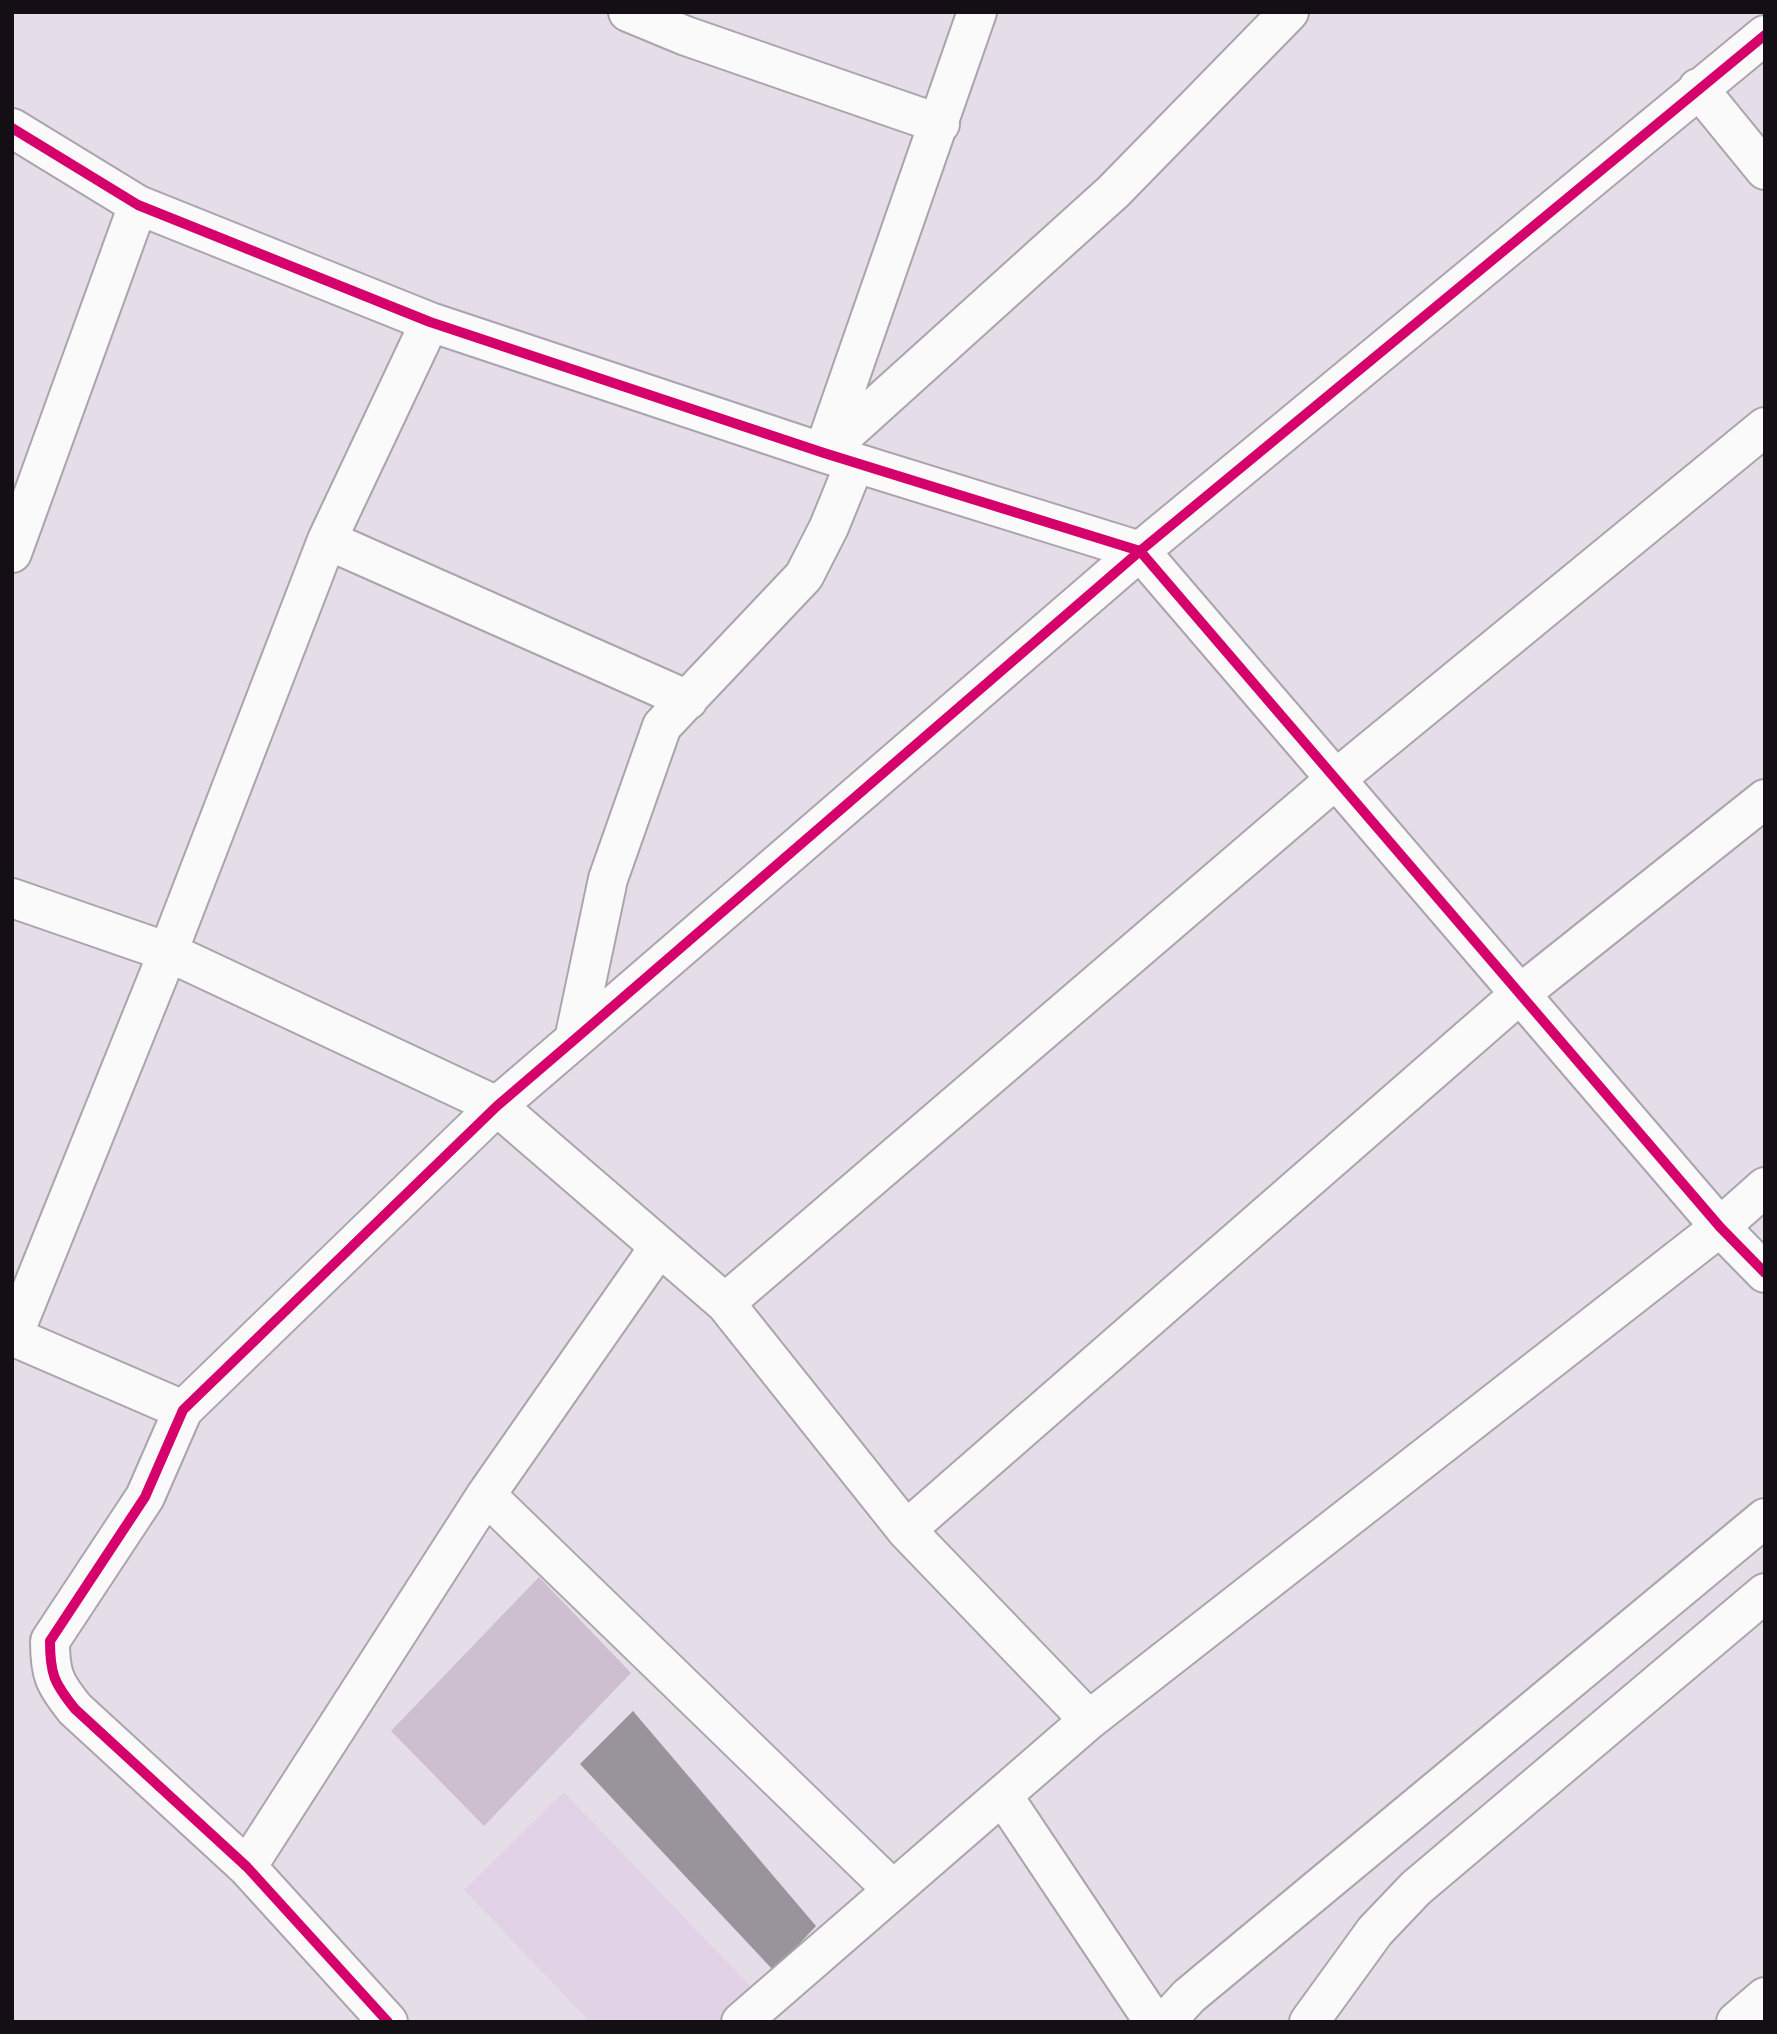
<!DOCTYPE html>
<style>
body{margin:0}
#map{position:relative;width:1777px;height:2034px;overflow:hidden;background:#e5dde7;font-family:"PT Sans",sans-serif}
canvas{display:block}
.frame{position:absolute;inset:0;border:14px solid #140f15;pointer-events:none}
</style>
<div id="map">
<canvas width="1777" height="2034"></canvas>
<div class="frame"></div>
</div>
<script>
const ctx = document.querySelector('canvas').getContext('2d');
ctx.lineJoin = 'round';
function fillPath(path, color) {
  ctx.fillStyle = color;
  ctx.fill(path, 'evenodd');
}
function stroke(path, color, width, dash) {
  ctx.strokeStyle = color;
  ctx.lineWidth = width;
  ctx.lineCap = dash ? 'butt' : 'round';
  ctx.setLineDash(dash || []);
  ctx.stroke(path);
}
const built = new Path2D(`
 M564 1792 754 1990 721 2022H590L464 1890Z`);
const green = new Path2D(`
 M539 1577 631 1673 484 1826 391 1731Z`);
const building = new Path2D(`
 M633 1711 816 1926 774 1971 580 1764Z`);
const minor = new Path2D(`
 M628 12 686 36 940 124
 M1698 88 1765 170
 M12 128 138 205 430 322 824 453 1140 551 1720 1227 1765 1273
 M825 448 977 12
 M824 453 1113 192 1289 12
 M327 540 688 700
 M12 553 138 205
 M12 898 168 952 497 1106 725 1303 906 1530 1089 1720
 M574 1040 608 879 662 726 804 576 829 527 855 463
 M725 1303 1336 779 1765 427
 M12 1336 183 1410
 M13 1336 168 952 327 540 430 322
 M486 1495 892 1889
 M906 1530 1520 994 1765 799
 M1003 1796 1154 2022
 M247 1867 486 1495 659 1247
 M388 2022 247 1867 75 1709C54 1683 50 1674 50 1641L145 1497 183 1410 497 1106 574 1040 1140 551 1765 35
 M741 2022 1089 1720 1720 1227 1765 1187
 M1165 2022 1189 1996 1765 1518
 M1309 2022 1375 1931 1416 1888 1765 1593
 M1736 2022 1765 1997`);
const cycleway = new Path2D(`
 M12 128 138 205 430 322 824 453 1140 551 1720 1227 1765 1273
 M388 2022 247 1867 75 1709C54 1683 50 1674 50 1641L145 1497 183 1410 497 1106 574 1040 1140 551 1765 35`);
fillPath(built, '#e1d3e5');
fillPath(green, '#cdbed0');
fillPath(building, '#99939b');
stroke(minor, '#aba4ac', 42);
stroke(minor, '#fbfafb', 38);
stroke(cycleway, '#d6006c', 10);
</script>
